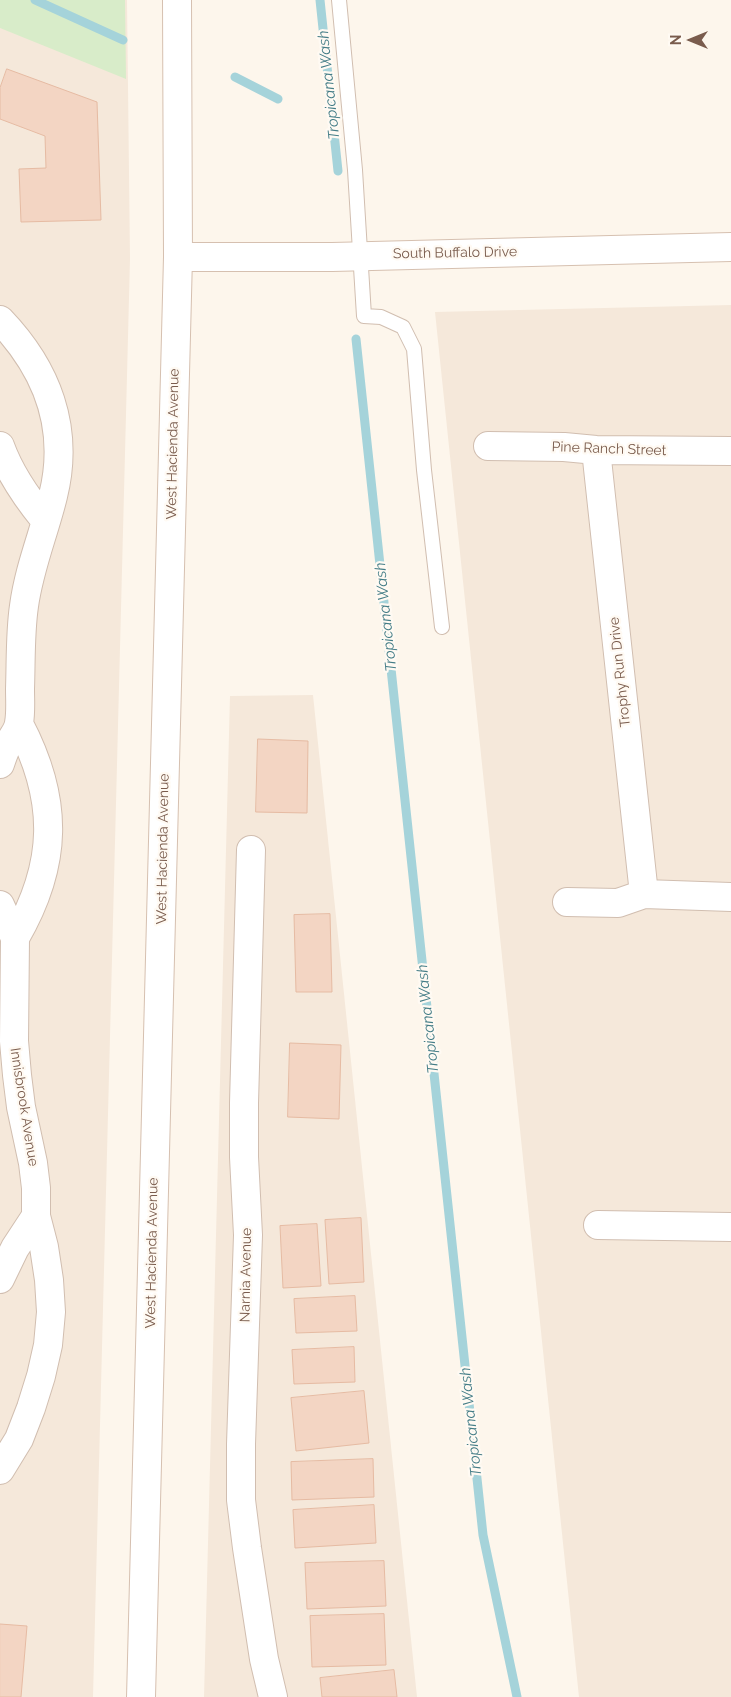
<!DOCTYPE html>
<style>
body{margin:0}
#map{position:relative;width:731px;height:1697px;overflow:hidden;background:#fdf6ec;font-family:Raleway,sans-serif}
canvas{display:block}
.north{position:absolute;left:666px;top:15px;width:50px;height:50px;-webkit-text-stroke:4px #fffaf3;paint-order:stroke;rotate:270deg;font-size:14px;font-weight:700;line-height:20px;text-align:center;color:#7a5c4d}
.north::after{content:'';display:block;margin:auto;width:18px;height:22px;background:#7a5c4d;clip-path:polygon(50% 0,100% 100%,50% 72%,0 100%)}
</style>
<div id="map">
<canvas width="731" height="1697"></canvas>
<div class="north">N</div>
</div>
<script>
const ctx = document.querySelector('canvas').getContext('2d');
ctx.lineJoin = 'round';
function fillPath(path, color) {
  ctx.fillStyle = color;
  ctx.fill(path, 'evenodd');
}
function stroke(path, color, width, dash) {
  ctx.strokeStyle = color;
  ctx.lineWidth = width;
  ctx.lineCap = dash ? 'butt' : 'round';
  ctx.setLineDash(dash || []);
  ctx.stroke(path);
}
function drawText(font, color, halo, rows, align = 'center') {
  ctx.font = font + ' Raleway,sans-serif';
  ctx.lineWidth = 4.5;
  ctx.setLineDash([]);
  ctx.textBaseline = 'middle';
  ctx.strokeStyle = halo;
  ctx.fillStyle = color;
  for (const [text, x, y, turn = 0] of rows) {
    ctx.save();
    ctx.translate(x, y);
    ctx.rotate((+turn || 0) * Math.PI / 180);
    ctx.textAlign = isNaN(turn) ? turn : align;
    if (halo) ctx.strokeText(text, 0, 0);
    ctx.fillText(text, 0, 0);
    ctx.restore();
  }
}
const residential = new Path2D(`
 M0 0H127L130 259 93 1697H0Z
 M731 305V1697H579L435 312Z
 M313 695 417 1697H204L230 696Z`);
const green = new Path2D(`
 M0 0H125L126 79 0 28Z`);
const stream = new Path2D(`
 M35 0 123 40
 M320 0 338 171
 M235 77 278 99
 M356 339 483 1535 517 1697`);
const building = new Path2D(`
 M7 69 97 102 101 220 21 222 19 169 46 168 45 136 0 119V88Z
 M258 739 308 741 307 813 256 812Z
 M330 914 332 992H296L294 915Z
 M290 1043 341 1045 339 1119 288 1117Z
 M361 1218 364 1282 329 1284 325 1220Z
 M317 1224 321 1286 283 1288 280 1226Z
 M355 1296 357 1331 296 1333 294 1299Z
 M354 1347 355 1382 294 1384 292 1350Z
 M364 1391 369 1443 296 1451 291 1398Z
 M373 1459 374 1497 292 1500 291 1462Z
 M374 1505 376 1543 295 1548 293 1510Z
 M384 1561 386 1606 307 1609 305 1563Z
 M384 1614 386 1665 312 1667 310 1616Z
 M0 1624 27 1626 21 1697H0Z
 M394 1670 397 1697H322L320 1678Z`);
const lane = new Path2D(`
 M339 0 355 170 364 316 381 317 403 327 414 349 424 470 442 627`);
const street = new Path2D(`
 M0 320C47 369 70 428 53 496 44 533 29 568 24 606 20 633 21 661 20 689 20 700 21 712 19 723 18 731 11 739 7 746 4 752 2 758 0 764
 M0 446C10 474 26 497 45 520
 M488 446 564 447 596 450 731 451
 M596 450 644 894
 M251 850 244 1103V1157L248 1235 241 1444V1500L247 1548 264 1659 273 1697
 M567 902 618 903 644 894 731 897
 M0 905 15 938 14 1041 17 1075 21 1107 33 1163 36 1188V1216L44 1247 49 1280 51 1312 48 1345 41 1376 31 1408 19 1439 0 1470
 M15 938C58 864 59 800 19 724
 M598 1225 731 1227
 M0 1279 15 1248 36 1216`);
const secondary = new Path2D(`
 M178 257H332L731 247
 M141 1697 178 257 177 0`);
const streetNames = [
 ["South Buffalo Drive",455,253,-1],
 ["West Hacienda Avenue",173,444,-89],
 ["Pine Ranch Street",609,449,2],
 ["Trophy Run Drive",620,672,-96],
 ["West Hacienda Avenue",163,849,-89],
 ["Innisbrook Avenue",24,1107,81],
 ["West Hacienda Avenue",152,1253,-89],
 ["Narnia Avenue",246,1275,-89]
];
const waterNames = [
 ["Tropicana Wash",329,85,-96],
 ["Tropicana Wash",386,617,-96],
 ["Tropicana Wash",428,1019,-96],
 ["Tropicana Wash",471,1422,-96]
];
fillPath(residential, '#f5e8da');
fillPath(green, '#d8ecc9');
stroke(stream, '#a5d3da', 9);
fillPath(building, '#f3d5c3');
stroke(building, '#e6bba3', 1);
stroke(lane, '#d1beb0', 16);
stroke(street, '#d1beb0', 30);
stroke(secondary, '#d6c0b0', 30);
stroke(lane, '#fff', 14);
stroke(street, '#fff', 28);
stroke(secondary, '#fff', 28);
drawText('14px', '#7a5c4d', '#fffaf3', streetNames);
drawText('italic 15px', '#437c86', '#fffaf3', waterNames);
</script>
